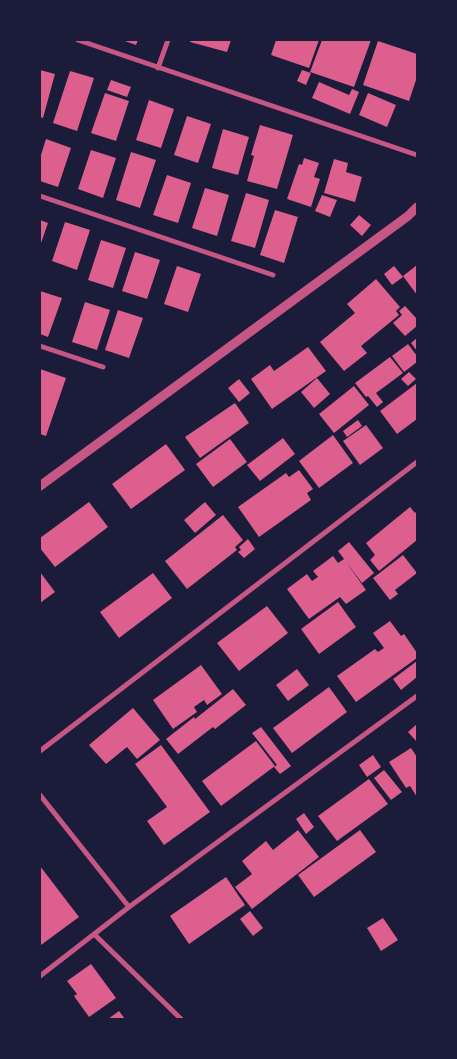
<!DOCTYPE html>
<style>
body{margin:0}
#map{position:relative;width:457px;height:1059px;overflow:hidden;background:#1b1b3a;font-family:Manrope,sans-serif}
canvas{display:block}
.frame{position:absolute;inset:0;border:41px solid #1b1b3a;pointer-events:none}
</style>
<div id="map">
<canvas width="457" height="1059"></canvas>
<div class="frame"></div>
</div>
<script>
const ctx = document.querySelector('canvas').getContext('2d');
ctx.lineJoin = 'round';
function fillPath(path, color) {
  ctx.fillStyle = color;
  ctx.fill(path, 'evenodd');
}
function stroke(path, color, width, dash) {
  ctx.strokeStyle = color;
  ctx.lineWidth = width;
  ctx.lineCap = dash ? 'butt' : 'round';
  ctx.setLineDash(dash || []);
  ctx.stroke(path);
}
const building = new Path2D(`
 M122 40H138L136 45Z
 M191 40H231L227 52 190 42Z
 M276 40H319L309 68 271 55Z
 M322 40H371L354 87 310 72Z
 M378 41 417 54V77L409 101 363 85Z
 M40 70 55 74 43 118 40 117Z
 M302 70 311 73 306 85 297 81Z
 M70 71 94 78 77 131 53 123Z
 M111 80 131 87 127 97 107 90Z
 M319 82 349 95 352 89 359 92 350 114 312 98Z
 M105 93 129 101 116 141 91 133Z
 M368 93 396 105 387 127 359 115Z
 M149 100 174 109 161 148 136 140Z
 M187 116 211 124 198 163 174 155Z
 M260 125 293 135 277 189 247 181 254 156 251 155Z
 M223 129 249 137 238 175 212 168Z
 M46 139 71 148 58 187 40 181V158Z
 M91 150 116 158 103 198 78 189Z
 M131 152 156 160 140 208 116 200Z
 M304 158 319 163 314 177 320 179 311 207 287 199 299 164 302 165Z
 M334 159 348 163 346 172 362 177 355 202 324 193Z
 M167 175 191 183 178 223 153 215Z
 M205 188 229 195 217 236 192 228Z
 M246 193 269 200 255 248 231 241Z
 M322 195 337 200 330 217 315 211Z
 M275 210 298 217 284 263 260 255Z
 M359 215 371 225 362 236 350 225Z
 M40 220 48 223 40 246Z
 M65 222 90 230 77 270 52 261Z
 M101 240 126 248 113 288 88 280Z
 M135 252 160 260 147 299 122 291Z
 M417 265V295L403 276Z
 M177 266 201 274 188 312 164 304Z
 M394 266 403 277 392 285 384 274Z
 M376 279 400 307 396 311 399 315 361 346 367 353 344 371 320 342 355 313 347 304Z
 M40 291 62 298 48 337 40 334Z
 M85 302 110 310 97 350 72 342Z
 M405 306 417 319V326L405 336 393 323 402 315 399 311Z
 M118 310 143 318 129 358 105 350Z
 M417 338V351L411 343Z
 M408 344 417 356V362L404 372 392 356Z
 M308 347 326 371 272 409 251 379 270 365 274 371Z
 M390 357 403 373 376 393 383 402 377 407 368 396 366 397 355 383Z
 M40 369 66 378 46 436 40 434Z
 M409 372 416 379 408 386 401 379Z
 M317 378 330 394 314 408 301 392Z
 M239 379 250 393 239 402 228 388Z
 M417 383V419L397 434 380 411Z
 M354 386 369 405 334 433 319 414Z
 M235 403 249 423 200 458 185 437Z
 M358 420 362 426 347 437 343 431Z
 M366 425 383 448 360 465 343 441Z
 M333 435 353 463 319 488 299 461Z
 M283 438 295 454 260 481 247 465Z
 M230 439 247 462 213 487 196 464Z
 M166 444 185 470 131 509 112 484Z
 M299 470 313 489 307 493 311 500 259 537 238 507 286 473 289 477Z
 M89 502 108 527 55 567 40 548V538Z
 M205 502 216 515 195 533 184 520Z
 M410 507 415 513 417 511V540L379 571 370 560 375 555 366 543Z
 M223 515 243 540 235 547 237 550 187 589 165 561Z
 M248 539 255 549 244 558 238 552 241 550 239 547Z
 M349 542 374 573 362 583 346 562 366 590 346 604 340 597 309 619 287 589 307 574 312 581 318 577 313 571 333 556 338 563 344 559 338 551Z
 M403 555 417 573 395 590 398 594 390 600 373 578Z
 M40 572 55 592 40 603Z
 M153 573 172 598 119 638 100 612Z
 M338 602 356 627 319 654 301 629Z
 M267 606 288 633 239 671 217 643Z
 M390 621 401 636 404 634 417 653V658L356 702 337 676 375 649 378 652 384 648 373 633Z
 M417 661V677L401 690 393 679Z
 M201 665 222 694 207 705 204 700 194 707 197 712 173 729 153 700Z
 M297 669 309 685 288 701 276 685Z
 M329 687 347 712 292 753 273 728Z
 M233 689 246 705 215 729 213 727 178 754 166 739 194 717 195 719Z
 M133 708 160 740 137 759 127 747 106 764 89 745Z
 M417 724V742L408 732Z
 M261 727 291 766 280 774 274 767 277 765 252 733Z
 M256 741 275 766 221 806 202 781Z
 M161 745 210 812 164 845 147 821 167 807 135 764Z
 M411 748 417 757V797L410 786 406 788 389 762Z
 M373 755 381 767 367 777 359 765Z
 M384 770 402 792 391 800 374 778Z
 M369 779 388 804 337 841 318 816Z
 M304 813 314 827 306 834 296 819Z
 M298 830 319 857 252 909 235 887 252 874 242 861 266 841 273 850Z
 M360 830 376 852 314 897 298 875Z
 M40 866 79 917 41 945 40 944Z
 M226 877 245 905 189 944 170 916Z
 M250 911 263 928 253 936 240 919Z
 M383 918 398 940 381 951 367 928Z
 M91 964 116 998 89 1017 74 996 77 994 67 981Z
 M119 1011 125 1019H108Z`);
const minor = new Path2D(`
 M78 40 417 155
 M158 68 168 40
 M40 196 273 275
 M40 346 103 367
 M40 751 417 462
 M40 795 129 907
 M94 934 181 1019
 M40 976 129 907 417 696`);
const tertiary = new Path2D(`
 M40 486 408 216 417 207`);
fillPath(building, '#dd5f8e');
stroke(minor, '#c65784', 5);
stroke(tertiary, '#c65784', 9);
</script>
